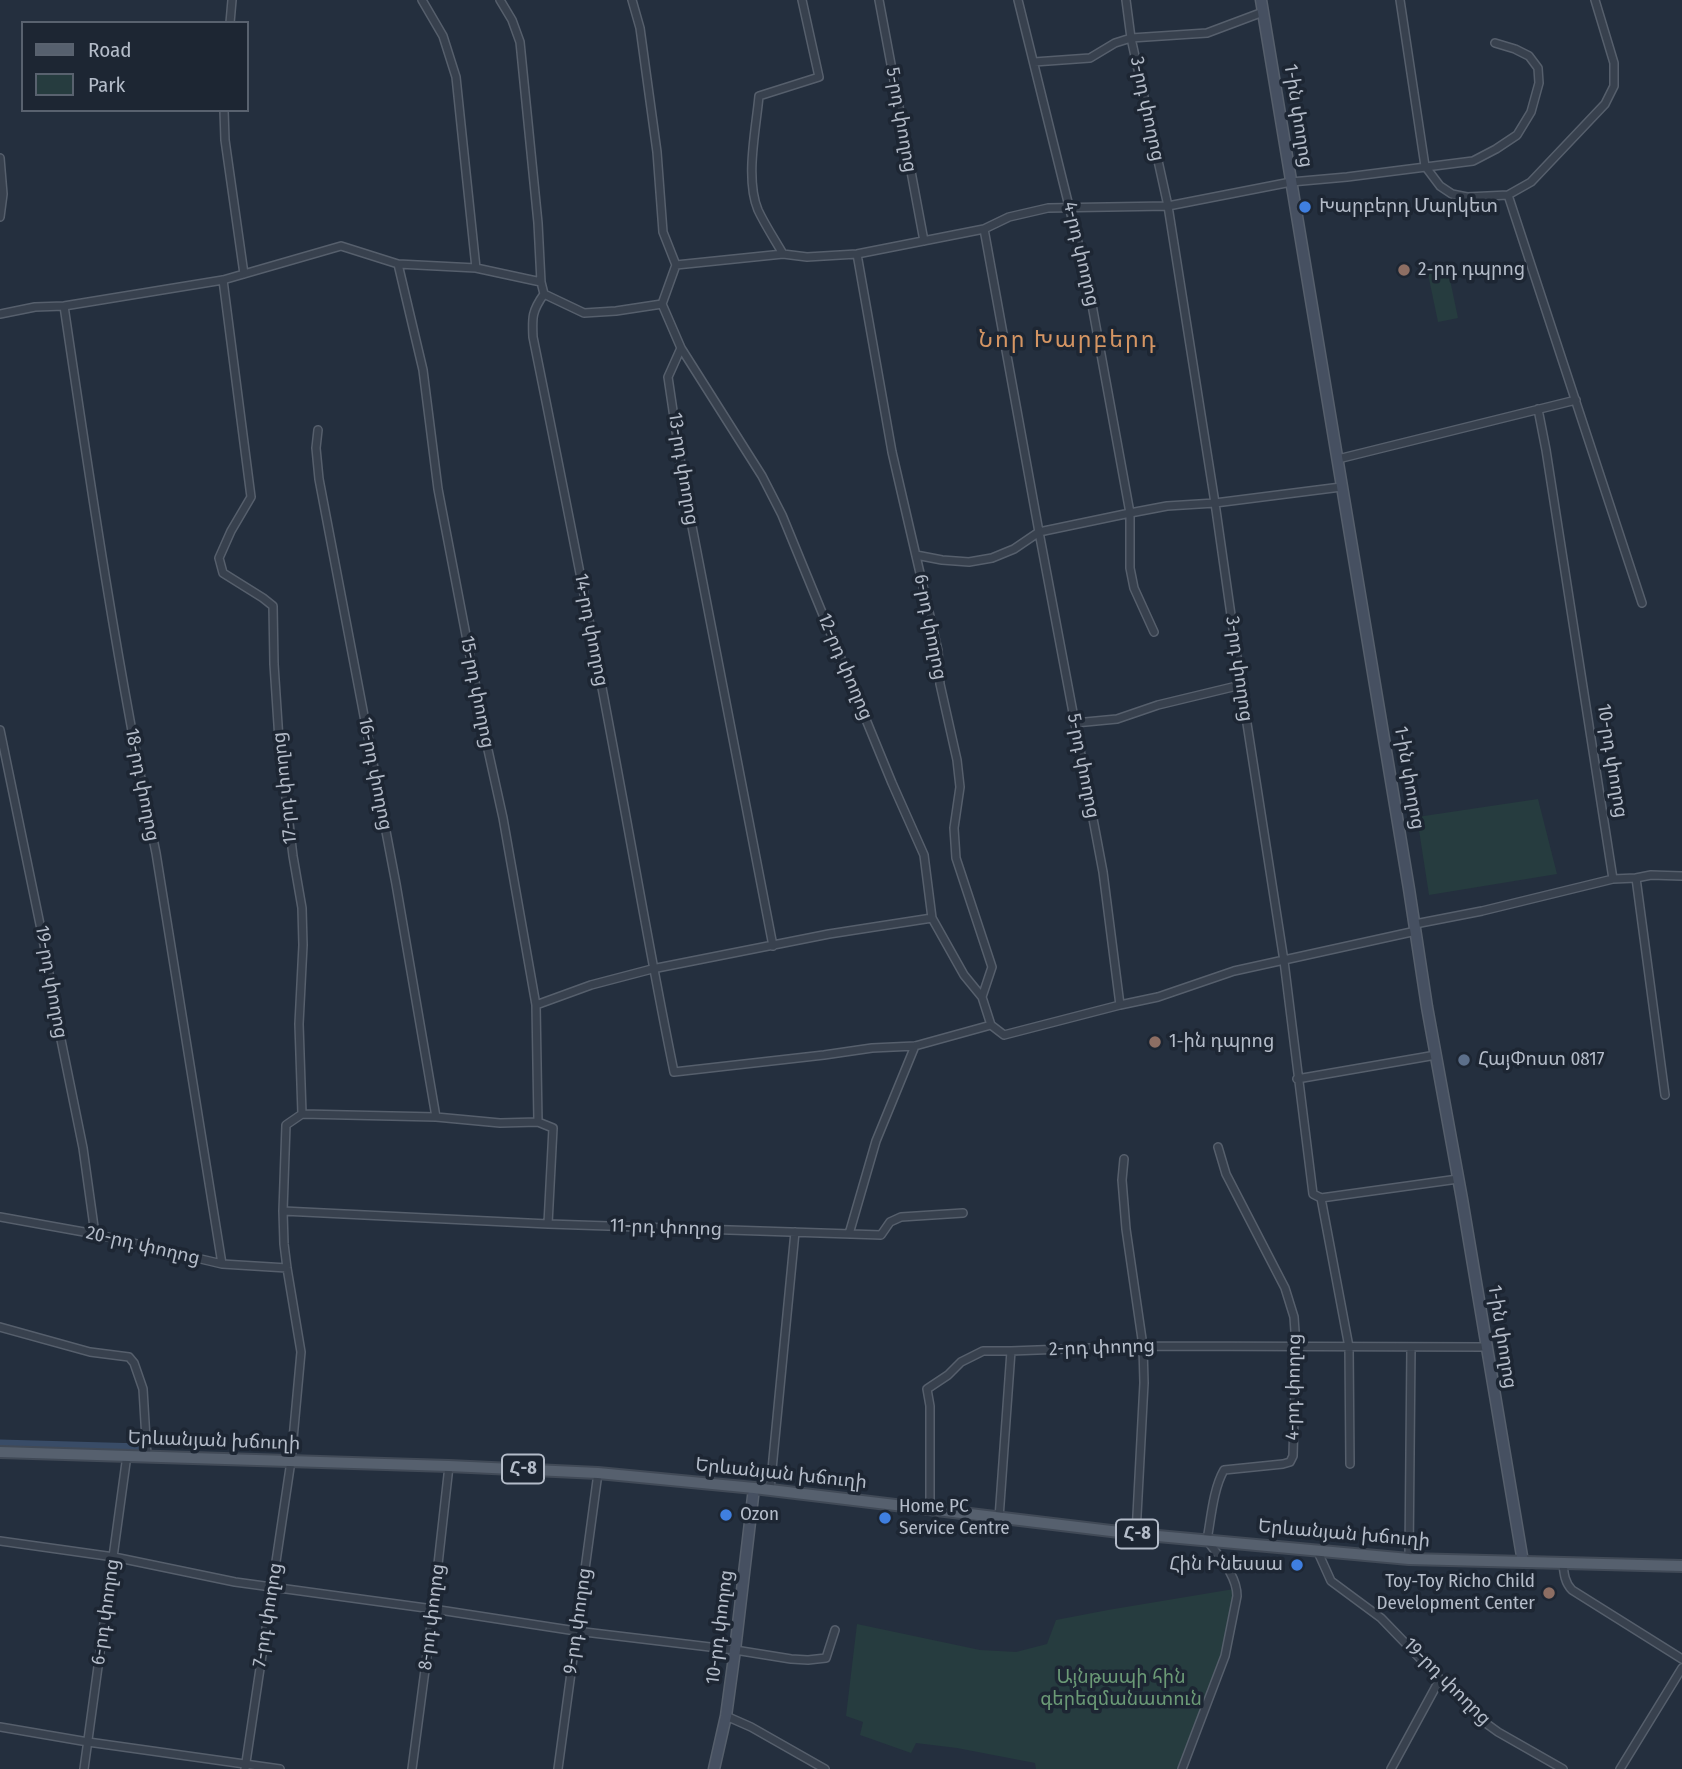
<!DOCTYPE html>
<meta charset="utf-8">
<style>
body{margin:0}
#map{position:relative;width:1682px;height:1769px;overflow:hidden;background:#242f3e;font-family:"Fira Sans Condensed",sans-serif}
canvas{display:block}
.legend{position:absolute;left:21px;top:21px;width:228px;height:91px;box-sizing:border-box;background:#1d2633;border:2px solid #59626f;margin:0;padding:9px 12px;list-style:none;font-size:21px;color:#b4bcc9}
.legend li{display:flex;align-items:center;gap:14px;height:35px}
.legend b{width:35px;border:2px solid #59626f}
</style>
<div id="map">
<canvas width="1682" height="1769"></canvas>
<ul class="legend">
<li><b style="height:9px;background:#56606e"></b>Road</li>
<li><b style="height:19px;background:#263c3f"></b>Park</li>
</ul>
</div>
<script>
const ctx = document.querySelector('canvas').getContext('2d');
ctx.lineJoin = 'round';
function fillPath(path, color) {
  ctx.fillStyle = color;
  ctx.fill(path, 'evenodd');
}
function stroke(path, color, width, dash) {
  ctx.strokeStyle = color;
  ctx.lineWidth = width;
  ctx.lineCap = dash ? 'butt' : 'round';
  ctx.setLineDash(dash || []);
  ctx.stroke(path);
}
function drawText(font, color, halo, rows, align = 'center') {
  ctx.font = font + ' "Fira Sans Condensed","Noto Sans Armenian",sans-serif';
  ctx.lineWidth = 7;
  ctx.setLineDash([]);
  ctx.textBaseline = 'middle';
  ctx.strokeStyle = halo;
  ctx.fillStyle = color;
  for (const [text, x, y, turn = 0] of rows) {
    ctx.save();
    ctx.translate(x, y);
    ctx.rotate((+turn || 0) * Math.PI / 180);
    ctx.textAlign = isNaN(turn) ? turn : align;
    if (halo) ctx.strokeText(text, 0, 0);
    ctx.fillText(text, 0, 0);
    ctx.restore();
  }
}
const green = new Path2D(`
 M1448 270 1458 318 1438 322 1428 274Z
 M1538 799 1557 874 1429 895 1417 817Z
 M1234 1589 1221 1660 1177 1769H1036L1035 1763 957 1748 916 1743 911 1753 860 1735 863 1722 846 1716 857 1624 980 1650 1016 1652 1047 1644 1056 1620 1108 1610Z`);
const canal = new Path2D(`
 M0 1444 142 1448`);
const street = new Path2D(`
 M422 0 443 36 456 77 476 268
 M500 0 512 20 520 42 538 223 541 282 544 294 584 313 616 311 662 304
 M632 0 640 28 657 152 663 232 676 265 662 304 681 348 762 476 782 515 892 783 924 855 932 918 964 975 982 997 991 1025 1004 1035 1120 1005
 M879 0 924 241
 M1018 0 1088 283 1130 513V568L1134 588 1154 632
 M1126 0 1131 38 1168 206 1215 503 1241 685 1284 961 1313 1194 1321 1198 1458 1179
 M1400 0 1425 166 1440 186 1452 194 1467 197 1508 195 1531 182 1605 104 1614 86V63L1595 0
 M230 23 232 0
 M1034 62 1090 58 1115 43 1131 38 1207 33 1263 12
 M224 110 225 140 244 274
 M0 158 3 194 0 217
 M1508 195 1642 603
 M984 229 1039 532 1103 872 1120 1005 1158 997 1234 971 1416 931
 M783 254C775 240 765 225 758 210 745 179 756 129 759 96L819 77 802 0
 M857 254 892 452 938 651 940 684 957 760 960 787 954 828 956 858 992 967 982 997
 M398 264 423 370 438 489 488 750 503 818 536 1005 538 1122
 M676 265 783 254 807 257 857 254 984 229 1009 217 1048 208 1168 206 1291 182 1347 177 1473 161 1496 149 1517 135 1531 112 1539 83 1538 68 1529 56 1515 49 1495 43
 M223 280 251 497 231 531 219 558 223 573 263 598 273 606 274 664 279 740 293 856 302 908 303 945 299 1024 302 1114
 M544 294C532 311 532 317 533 337 564 490 594 642 622 795 639 887 655 980 674 1072L824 1055 872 1048 915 1046 991 1025
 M64 306C91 489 118 672 156 853L222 1264
 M0 314 35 307 64 306 223 280 341 246 398 264 476 268 541 282
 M681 348 668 377 684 485 773 946
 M1538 409 1546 450 1613 879
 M318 430 316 448 319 479 396 884 436 1117
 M1338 459 1576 400
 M916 555 942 560 969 562 992 558 1014 549 1039 532 1130 513 1167 506 1215 503 1341 487
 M1075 723 1117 719 1158 705 1241 685
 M0 730 43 939 58 1025 83 1148 95 1234
 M1636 878 1651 875 1682 876
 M1415 924 1482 911 1613 879 1636 878 1665 1095
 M536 1005 591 985 652 969 829 934 932 918
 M1297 1079 1436 1055
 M302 1114 436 1117 500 1123 538 1122 553 1128 548 1224
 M1124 1159 1122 1180 1126 1229 1143 1346 1144 1383 1136 1534
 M1321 1198 1349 1347 1350 1464
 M283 1211 548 1224 881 1235 890 1222 901 1217 963 1213
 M0 1217 95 1234 222 1264 287 1268
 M849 1234 876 1141 915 1046
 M0 1327 90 1352 129 1357 134 1363 143 1389 147 1456
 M770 1490 795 1232
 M930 1509V1406L927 1389 948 1375 961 1362 983 1351H1011L1143 1346 1486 1347
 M999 1518 1011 1351
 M0 1541 114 1557 235 1582 433 1609 576 1631 735 1650 791 1659 808 1660 826 1658 835 1630
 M1317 1550 1331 1581 1381 1618 1440 1679 1487 1724 1498 1732 1563 1769
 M1409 1559 1411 1347
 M1563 1564C1564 1574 1565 1583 1572 1590L1682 1659
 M726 1716 751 1727 825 1769
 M0 1727 88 1742 280 1769
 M84 1769 127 1455
 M245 1769 291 1461 301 1352 287 1268 284 1244 283 1211 286 1125 302 1114
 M412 1769 433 1609 449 1466
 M558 1769 598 1473
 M1182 1769 1225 1656 1237 1596C1237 1575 1219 1557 1207 1540 1211 1519 1213 1489 1224 1470L1283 1464 1290 1462 1293 1456 1296 1346 1294 1317 1285 1288 1226 1174 1218 1147
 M1391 1769 1440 1679
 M1620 1769 1682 1668`);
const secondary = new Path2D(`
 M1261 0 1409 889 1427 1007 1462 1199 1523 1562
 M714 1769 726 1716 735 1650 754 1488`);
const primary = new Path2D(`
 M0 1452 449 1466 598 1473 754 1488 1136 1534 1409 1559 1682 1566`);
const markers = [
 [1305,207,7,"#3f7fe0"],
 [1404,270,7,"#8d6e63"],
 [1155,1042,7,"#8d6e63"],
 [1464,1060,7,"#5c6f8a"],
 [726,1515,7,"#3f7fe0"],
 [885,1518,7,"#3f7fe0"],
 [1297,1565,7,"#3f7fe0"],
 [1549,1593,7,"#8d6e63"]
];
const shields = [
 [523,1469,42],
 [1137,1534,42]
];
const shieldNames = [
 ["Հ-8",523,1469],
 ["Հ-8",1137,1534]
];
const streetNames = [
 ["3-րդ փողոց",1147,109,78],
 ["1-ին փողոց",1298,116,81],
 ["5-րդ փողոց",901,120,80],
 ["4-րդ փողոց",1081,254,77],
 ["13-րդ փողոց",683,469,81],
 ["6-րդ փողոց",930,627,79],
 ["14-րդ փողոց",591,630,79],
 ["12-րդ փողոց",845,667,67],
 ["3-րդ փողոց",1239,669,82],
 ["15-րդ փողոց",477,692,79],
 ["10-րդ փողոց",1612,761,81],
 ["5-րդ փողոց",1083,766,79],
 ["16-րդ փողոց",375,774,79],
 ["1-ին փողոց",1409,778,80],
 ["18-րդ փողոց",142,785,79],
 ["17-րդ փողոց",285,788,-96],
 ["19-րդ փողոց",51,982,80],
 ["11-րդ փողոց",666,1228,2],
 ["20-րդ փողոց",143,1246,13],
 ["1-ին փողոց",1502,1337,81],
 ["2-րդ փողոց",1102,1348,-2],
 ["4-րդ փողոց",1294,1387,-89],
 ["Երևանյան խճուղի",214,1441,2],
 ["Երևանյան խճուղի",781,1474,6],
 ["Երևանյան խճուղի",1344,1534,5],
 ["6-րդ փողոց",106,1612,-82],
 ["7-րդ փողոց",268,1615,-81],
 ["8-րդ փողոց",432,1617,-83],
 ["9-րդ փողոց",578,1621,-82],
 ["10-րդ փողոց",720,1627,-83],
 ["19-րդ փողոց",1447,1682,45]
];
const poiNames = [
 ["Խարբերդ Մարկետ",1319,207],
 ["2-րդ դպրոց",1418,270],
 ["1-ին դպրոց",1169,1042],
 ["ՀայՓոստ 0817",1478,1060],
 ["Home PC",899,1507],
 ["Service Centre",899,1529],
 ["Ozon",740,1515],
 ["Հին Ինեսսա",1283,1565,"right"],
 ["Toy-Toy Richo Child",1535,1582,"right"],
 ["Development Center",1535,1604,"right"]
];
const parkNames = [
 ["Այնթապի հին",1121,1678],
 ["գերեզմանատուն",1121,1700]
];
const quarterNames = [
 ["Նոր Խարբերդ",1068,341]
];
fillPath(green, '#263c3f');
stroke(canal, '#394c67', 9);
stroke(street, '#565f6c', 10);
stroke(secondary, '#565f6c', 13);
stroke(primary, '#414a57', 14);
stroke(street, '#38414e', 7);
stroke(secondary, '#465061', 10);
stroke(primary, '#56606e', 10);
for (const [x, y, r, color] of markers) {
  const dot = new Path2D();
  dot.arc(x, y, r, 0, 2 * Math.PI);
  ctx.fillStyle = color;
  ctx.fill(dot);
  stroke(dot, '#1d2633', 2.5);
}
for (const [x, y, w] of shields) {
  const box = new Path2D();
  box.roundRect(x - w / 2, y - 14.5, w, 29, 5);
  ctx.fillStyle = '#1d2633';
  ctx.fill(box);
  stroke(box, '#b4bcc9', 2);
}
drawText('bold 18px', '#b4bcc9', null, shieldNames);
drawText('19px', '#b4bcc9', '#1d2633', streetNames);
drawText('19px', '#b4bcc9', '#1d2633', poiNames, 'left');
drawText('19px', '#6b9a76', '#1d2633', parkNames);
ctx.letterSpacing = '2px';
drawText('23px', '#d59563', '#1d2633', quarterNames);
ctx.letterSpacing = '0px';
</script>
